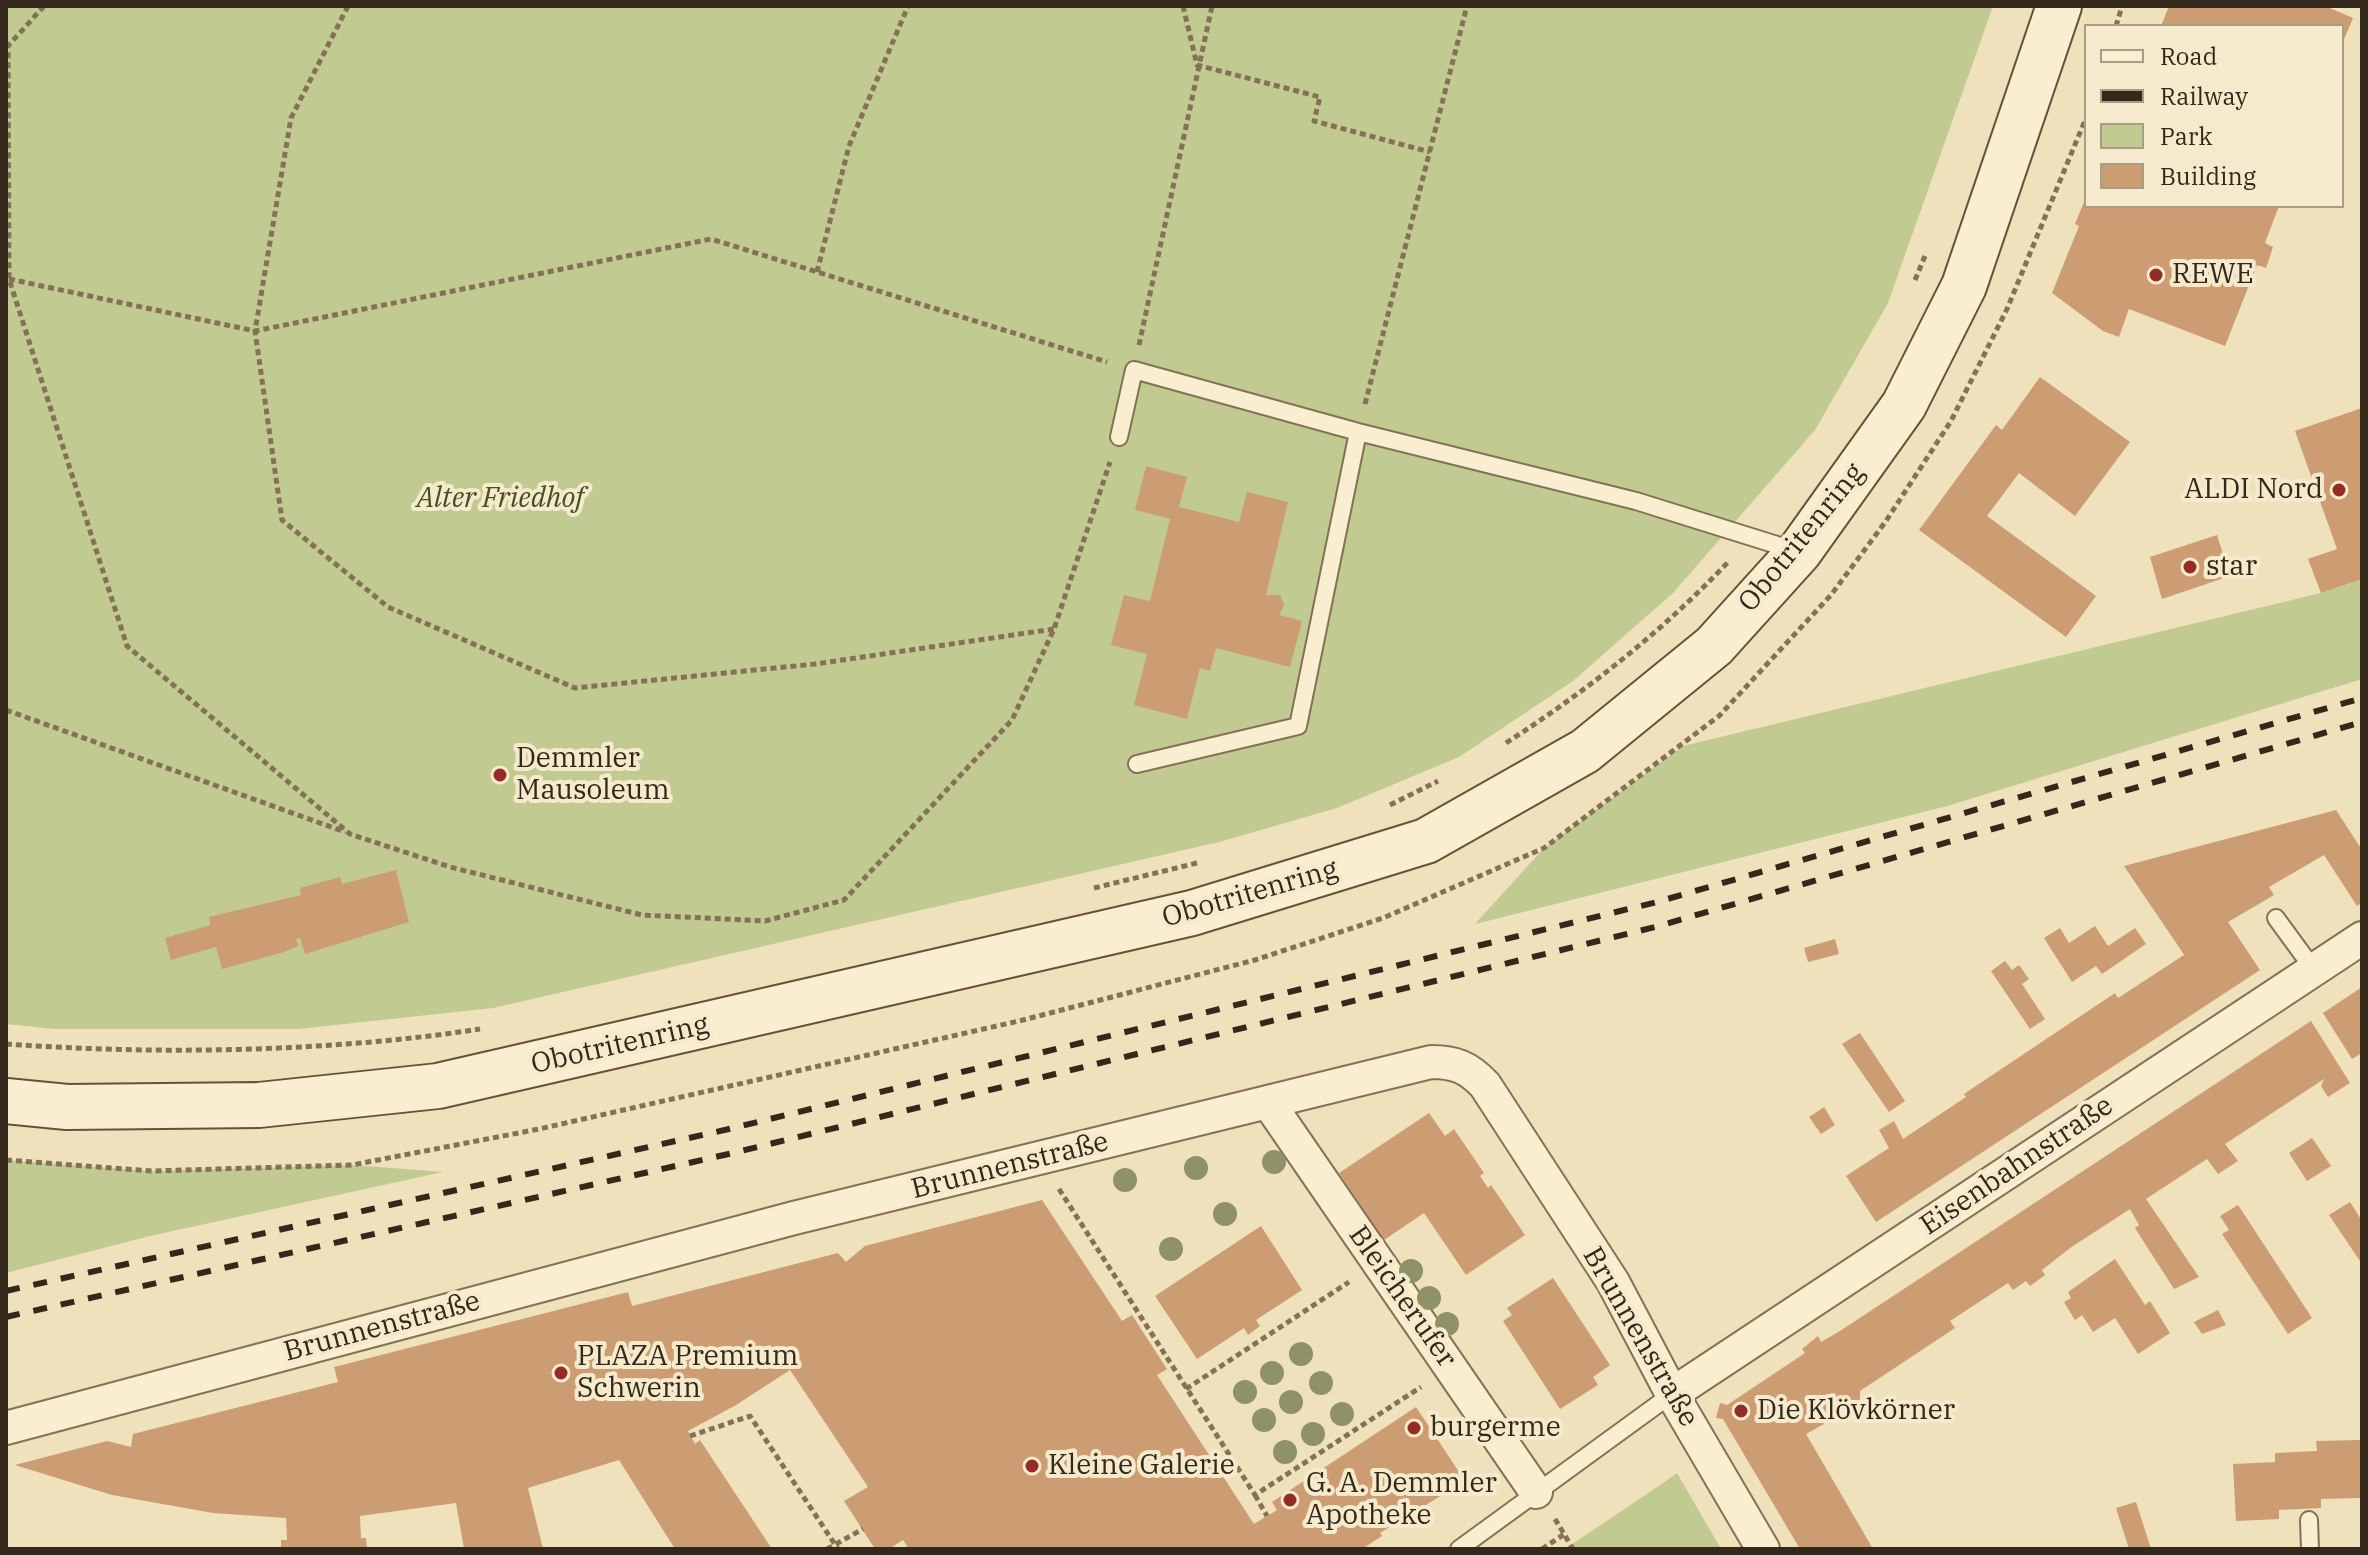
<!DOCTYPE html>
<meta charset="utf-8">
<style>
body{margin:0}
#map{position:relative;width:2368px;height:1555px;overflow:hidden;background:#eee1bc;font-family:"IBM Plex Serif",serif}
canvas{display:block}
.frame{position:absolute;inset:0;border:8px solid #34281b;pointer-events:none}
.legend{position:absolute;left:2084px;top:24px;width:260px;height:184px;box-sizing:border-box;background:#f5ebcc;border:2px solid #a89d85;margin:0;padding:10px 14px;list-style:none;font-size:24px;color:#34281b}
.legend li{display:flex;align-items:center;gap:16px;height:40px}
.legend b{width:40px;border:2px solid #a89d85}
</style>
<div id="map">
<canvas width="2368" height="1555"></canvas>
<div class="frame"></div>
<ul class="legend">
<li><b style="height:10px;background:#f9eecf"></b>Road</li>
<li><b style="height:10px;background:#34281b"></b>Railway</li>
<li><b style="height:22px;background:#c1cb91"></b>Park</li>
<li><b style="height:22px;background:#cc9c72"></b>Building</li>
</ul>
</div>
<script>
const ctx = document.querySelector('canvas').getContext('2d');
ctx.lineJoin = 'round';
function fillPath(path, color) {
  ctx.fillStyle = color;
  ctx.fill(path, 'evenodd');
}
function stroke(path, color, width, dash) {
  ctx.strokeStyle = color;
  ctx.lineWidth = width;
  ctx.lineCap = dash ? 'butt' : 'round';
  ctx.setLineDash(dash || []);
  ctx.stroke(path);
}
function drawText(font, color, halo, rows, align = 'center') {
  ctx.font = font + ' "IBM Plex Serif",serif';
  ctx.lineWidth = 8;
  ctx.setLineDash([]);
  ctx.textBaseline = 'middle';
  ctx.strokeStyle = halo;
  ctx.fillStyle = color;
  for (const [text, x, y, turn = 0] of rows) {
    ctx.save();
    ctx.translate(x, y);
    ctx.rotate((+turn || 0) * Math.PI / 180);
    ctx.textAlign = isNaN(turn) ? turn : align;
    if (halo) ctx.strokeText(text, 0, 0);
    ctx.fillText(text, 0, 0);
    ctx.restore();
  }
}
const green = new Path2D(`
 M6 6H1993L1888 303 1815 430 1673 593 1573 681 1459 757 1337 808 1219 842 493 1008 298 1029H55L6 1024Z
 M2362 579V679L1947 806 1475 924 1544 848 1683 746 2321 593Z
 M6 1160 152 1171 352 1165 443 1172 150 1236 6 1273Z
 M1677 1473 1721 1549H1565L1666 1481Z`);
const building = new Path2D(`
 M2169 6H2325L2353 18 2342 44V26H2161Z
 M2084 202 2086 206H2279L2265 243 2273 247 2266 268 2257 265 2225 346 2129 309 2119 337 2103 331 2052 293 2079 226 2075 224Z
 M2040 377 2130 442 2075 516 2019 473 1987 516 2096 596 2066 637 1919 530 1996 425 2002 430Z
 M2362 408V579L2321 593 2308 559 2337 549 2295 431Z
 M1146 466 1187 477 1179 507 1239 522 1247 492 1288 502 1266 595H1280L1284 605 1279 615 1302 621 1290 667 1216 648 1210 671 1200 668 1187 719 1134 705 1147 654 1111 645 1124 595 1150 601 1170 519 1135 510Z
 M2217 535 2230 576 2162 599 2150 557Z
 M2336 810 2362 850V902L2357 906 2324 855 2269 887 2274 895 2228 922 2260 970 1876 1222 1846 1176 1889 1148 1879 1130 1894 1121 1903 1139 1966 1097 1964 1094 2115 993 2118 998 2184 955 2189 962 2124 866Z
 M396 870 409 922 305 954 300 938 296 939 298 946 284 952 222 969 216 947 171 960 165 938 210 925 209 917 301 895 300 888 340 877 342 884Z
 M2095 926 2108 946 2135 928 2146 944 2102 974 2096 966 2072 982 2044 938 2060 928 2069 943Z
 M1835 939 1839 954 1808 962 1804 948Z
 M2005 961 2012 970 2019 965 2029 979 2022 984 2045 1019 2030 1029 1991 971Z
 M2362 987V1053L2352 1059 2323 1013Z
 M2311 1021 2350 1083 2328 1097 2321 1086 2324 1079 2225 1144 2238 1161 2218 1174 2207 1159 2146 1199 2199 1277 2174 1289 2135 1228 2139 1225 2130 1209 2070 1248 2042 1270 2045 1275 2030 1286 2026 1281 2013 1290 2008 1283 1950 1321 1955 1328 1860 1391V1399L1854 1407 1844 1410 1835 1408 1820 1417 1824 1424 1806 1434 1873 1549H1800L1723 1419 1716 1418 1720 1403 1727 1405 1805 1353 1802 1349 1818 1336 1821 1342 1840 1331Z
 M1860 1033 1905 1101 1889 1112 1842 1044Z
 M1824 1107 1835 1125 1821 1134 1809 1117Z
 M1429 1113 1445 1136 1454 1129 1484 1173 1480 1176 1488 1188 1491 1185 1525 1235 1466 1275 1424 1213 1384 1240 1339 1173Z
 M2312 1138 2331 1166 2307 1181 2289 1153Z
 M1042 1200 1122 1321 1132 1315 1167 1369 1157 1375 1254 1524 1277 1510 1272 1502 1416 1407 1465 1481 1380 1533 1382 1536 1362 1549H909L903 1540 889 1549H875L844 1501 868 1487 790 1370 736 1405 688 1431 695 1444 700 1440 772 1549H675L619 1460 528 1488 543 1549H464L456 1503 360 1516 361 1538H366L367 1549H281V1540H287L286 1518 213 1513 112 1495 15 1465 107 1441 131 1447 133 1434 338 1382 334 1367 628 1292 632 1306 838 1253 846 1262 865 1246Z
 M2350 1202 2362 1221V1264L2329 1215Z
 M2238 1205 2312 1318 2288 1334 2222 1234 2229 1230 2220 1216Z
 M1261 1226 1302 1290 1256 1320 1260 1326 1248 1335 1244 1328 1197 1359 1155 1296Z
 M2115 1259 2145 1305 2150 1301 2170 1333 2138 1354 2115 1318 2093 1332 2082 1315 2075 1320 2064 1302 2071 1298 2068 1292Z
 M1553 1278 1610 1365 1593 1377 1598 1385 1560 1409 1503 1321 1512 1315 1507 1308Z
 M2218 1310 2226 1325 2202 1334 2194 1322Z
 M2360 1440 2362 1498 2321 1499V1508L2279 1510V1519L2236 1521 2233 1464 2275 1462V1453L2317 1451 2316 1441Z
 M2136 1502 2151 1549H2129L2116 1508Z`);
const path = new Path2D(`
 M44 6 8 46 9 279 127 646 350 834 450 867 642 915 765 921 844 900 1012 720 1054 629 1110 462
 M348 6 291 118 255 331 282 520 388 607 575 688 815 664 1054 629
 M1183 6 1197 65 1320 97 1314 121 1430 152
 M2116 26 2122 6
 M817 272 849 146 908 6
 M9 279 255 331 711 239 1107 362
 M1915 280 1925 256
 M1139 345 1212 6
 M1365 404 1467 6
 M6 710 345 832
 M1506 743C1588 690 1663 631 1730 560
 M1390 805 1438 781
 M1094 888 1197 863
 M6 1044C158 1055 330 1052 480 1029
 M6 1160 152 1171 352 1165 539 1129 1019 1021 1255 960 1383 918 1544 848 1719 716 1831 595 1886 521 1951 421 2007 309 2086 118
 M1059 1189 1255 1495 1421 1387
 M1186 1389 1349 1282
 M690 1436 750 1416 838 1549
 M1255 1495 1267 1516
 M1555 1519 1573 1549
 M827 1549 863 1529
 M1542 1549 1566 1533`);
const lane = new Path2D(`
 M1119 437 1134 370 1358 432 1636 501 1793 550
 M1137 764 1298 726 1358 432
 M2276 918 2314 970
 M2309 1520 2310 1549
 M1459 1549 1672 1394`);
const street = new Path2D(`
 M1268 1102 1536 1492
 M1672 1394 2362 938
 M6 1428 794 1218 1431 1062C1455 1062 1468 1067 1485 1085L1613 1282 1672 1394 1763 1549`);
const secondary = new Path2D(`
 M6 1101 67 1107 259 1105 438 1086 1192 913 1426 841 1585 751 1714 646 1799 552 1904 405 1964 286 2059 6`);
const rail = new Path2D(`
 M6 1291 729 1129 1657 902 2362 698
 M6 1317 733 1153 1655 927 2362 722`);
const trees = [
 [1274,1162],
 [1196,1168],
 [1125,1180],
 [1225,1214],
 [1171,1249],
 [1411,1271],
 [1429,1298],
 [1447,1324],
 [1301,1354],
 [1272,1373],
 [1321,1383],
 [1245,1392],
 [1291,1402],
 [1342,1414],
 [1264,1420],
 [1313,1434],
 [1285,1452]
];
const markers = [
 [2156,275,8,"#942b26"],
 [2339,490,8,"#942b26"],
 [2190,567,8,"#942b26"],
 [500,775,8,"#942b26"],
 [561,1373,8,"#942b26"],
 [1741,1411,8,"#942b26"],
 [1414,1428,8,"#942b26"],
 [1032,1466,8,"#942b26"],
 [1290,1500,8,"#942b26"]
];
const poiNames = [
 ["REWE",2172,275],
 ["ALDI Nord",2323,490,"right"],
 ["star",2206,567],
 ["Demmler",516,759],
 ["Mausoleum",516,791],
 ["PLAZA Premium",577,1357],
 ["Schwerin",577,1389],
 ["Die Klövkörner",1757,1411],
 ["burgerme",1430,1428],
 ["Kleine Galerie",1048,1466],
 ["G. A. Demmler",1306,1484],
 ["Apotheke",1306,1516]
];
const parkNames = [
 ["Alter Friedhof",500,499]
];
const streetNames = [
 ["Obotritenring",1802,538,-51],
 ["Obotritenring",1250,894,-16],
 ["Obotritenring",620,1045,-13],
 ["Brunnenstraße",1010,1166,-14],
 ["Eisenbahnstraße",2017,1166,-34],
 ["Bleicherufer",1402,1297,55],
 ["Brunnenstraße",382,1327,-15],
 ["Brunnenstraße",1640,1337,60]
];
fillPath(green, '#c1cb91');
fillPath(building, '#cc9c72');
stroke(lane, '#857156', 20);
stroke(street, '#857156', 36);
stroke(secondary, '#665239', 48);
stroke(path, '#857156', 5, [6, 4]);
stroke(lane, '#f9eecf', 16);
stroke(street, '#f9eecf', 32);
stroke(secondary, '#f9eecf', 44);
stroke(rail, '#34281b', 6, [14, 14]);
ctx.fillStyle = '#8f9267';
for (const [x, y] of trees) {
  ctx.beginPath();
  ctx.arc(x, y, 12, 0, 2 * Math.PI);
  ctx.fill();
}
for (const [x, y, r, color] of markers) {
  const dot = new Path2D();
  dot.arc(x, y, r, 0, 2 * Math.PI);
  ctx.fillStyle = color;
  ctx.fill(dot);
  stroke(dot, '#f5ebcc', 3);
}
drawText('28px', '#34281b', '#f5ebcc', poiNames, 'left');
drawText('italic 28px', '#425121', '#f5ebcc', parkNames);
drawText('28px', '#34281b', '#f5ebcc', streetNames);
</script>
